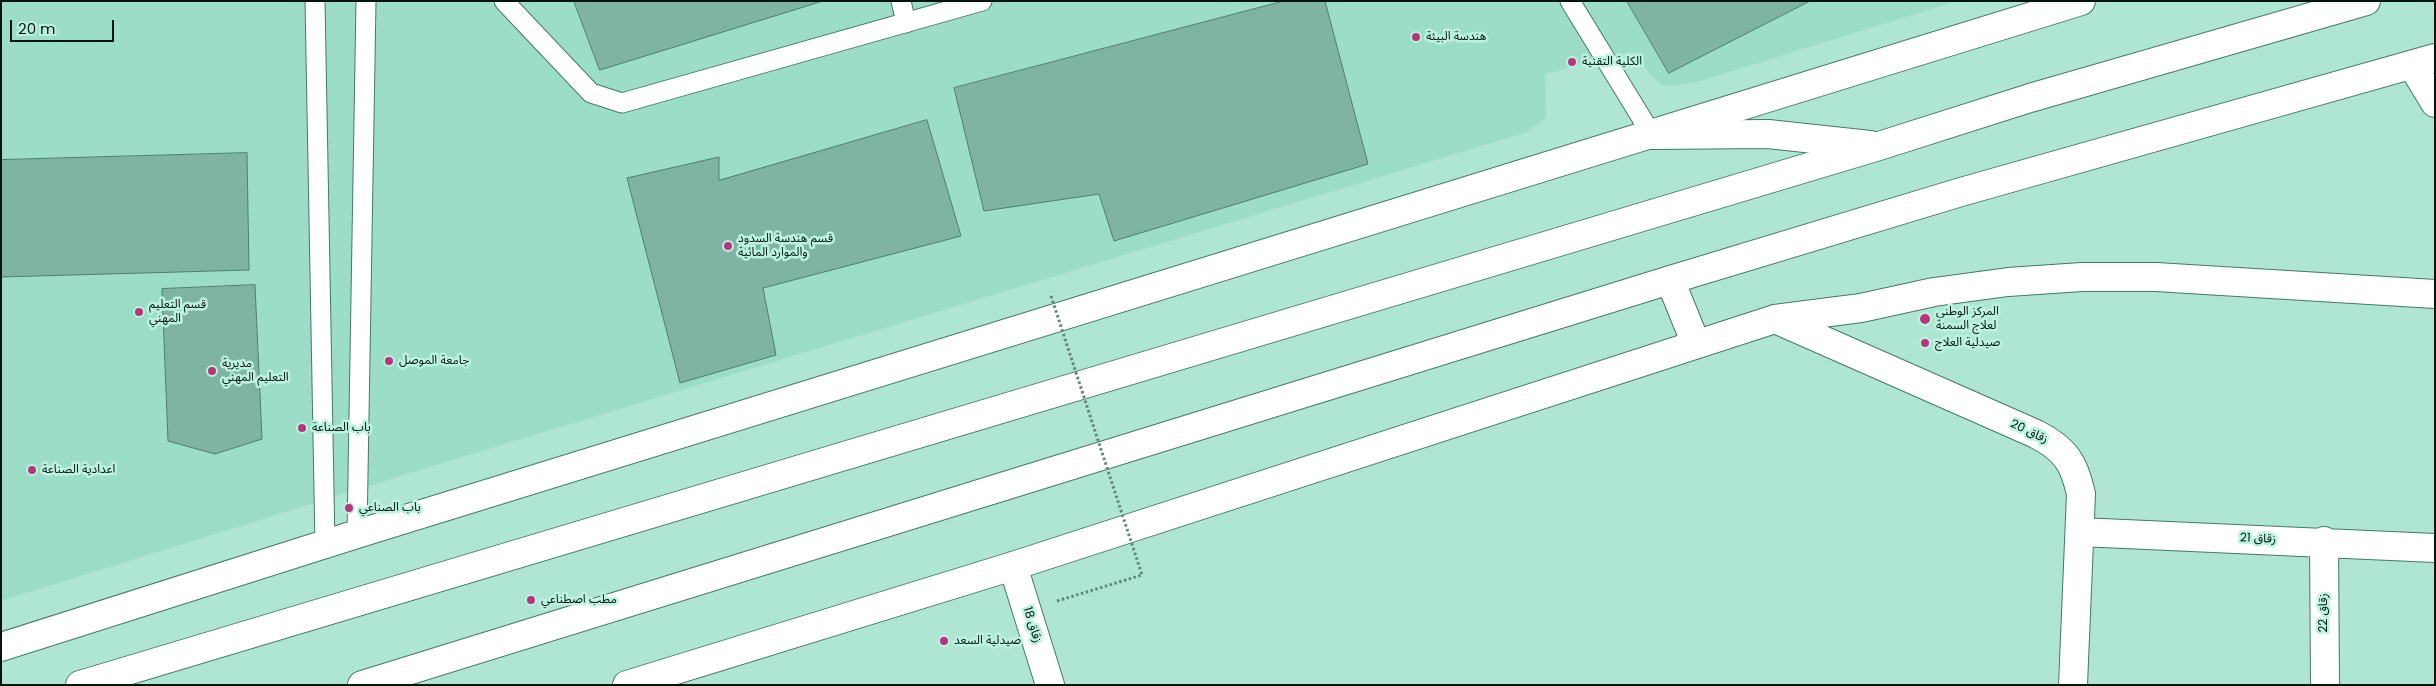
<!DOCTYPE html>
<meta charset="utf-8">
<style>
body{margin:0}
#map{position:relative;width:2436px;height:686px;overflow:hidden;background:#afe6d3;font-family:Poppins,sans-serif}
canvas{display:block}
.frame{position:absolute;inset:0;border:2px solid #01140e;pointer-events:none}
.scale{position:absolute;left:10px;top:20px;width:104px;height:22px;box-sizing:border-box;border:2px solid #01140e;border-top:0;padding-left:6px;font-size:15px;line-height:18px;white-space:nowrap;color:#01140e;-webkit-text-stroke:4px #bcf3e0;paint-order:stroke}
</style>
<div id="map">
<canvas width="2436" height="686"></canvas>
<div class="frame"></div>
<div class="scale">20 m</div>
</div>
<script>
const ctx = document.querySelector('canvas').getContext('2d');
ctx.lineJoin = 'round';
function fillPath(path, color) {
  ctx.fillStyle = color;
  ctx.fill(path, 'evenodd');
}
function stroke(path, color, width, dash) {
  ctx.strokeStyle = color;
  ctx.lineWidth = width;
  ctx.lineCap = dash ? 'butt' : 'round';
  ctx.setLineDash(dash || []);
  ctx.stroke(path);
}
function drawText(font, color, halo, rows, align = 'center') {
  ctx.font = font + ' Poppins,"Noto Sans Arabic",sans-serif';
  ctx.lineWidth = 5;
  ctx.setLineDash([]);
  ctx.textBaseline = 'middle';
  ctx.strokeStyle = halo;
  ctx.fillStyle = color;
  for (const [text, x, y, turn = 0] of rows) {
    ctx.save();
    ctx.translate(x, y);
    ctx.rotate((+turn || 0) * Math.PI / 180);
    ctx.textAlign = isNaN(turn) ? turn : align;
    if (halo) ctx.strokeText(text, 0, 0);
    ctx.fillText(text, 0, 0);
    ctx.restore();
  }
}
const built = new Path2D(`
 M1 1H1957L1697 82 1675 86 1661 85 1649 73 1634 52 1545 74 1546 118 1527 132 436 465 1 601Z`);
const building = new Path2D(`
 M574 1H823L600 70Z
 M1284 1H1325L1368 164 1114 241 1099 194 984 211 954 88Z
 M1627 1H1810L1669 73Z
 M927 120 961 236 763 288 776 355 680 383 627 178 719 157V180Z
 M247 153 249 270 1 277V160Z
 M255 285 262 439 215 454 168 441 162 289Z`);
const path = new Path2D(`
 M1057 601 1142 575`);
const service = new Path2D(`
 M315 1 325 545
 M504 1 591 93 622 103 982 1
 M901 1 906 23
 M1570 1 1652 135
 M357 534 366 1`);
const minor = new Path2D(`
 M1775 319 2036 434C2065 449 2074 462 2081 494L2073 685
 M2080 532 2435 548
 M2324 541 2325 685
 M1013 566 1050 685`);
const tertiary = new Path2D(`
 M2412 65 2435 103`);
const secondary = new Path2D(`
 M1 647 357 534 2081 1
 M627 685 1013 566 1775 319 1861 308 1934 292 2008 282 2082 277H2156L2435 294`);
const trunk = new Path2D(`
 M1652 135 1768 134 1870 145
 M1670 280 1696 344
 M80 685 1879 146 2030 98 2366 1
 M362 685 1670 280 1961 192 2435 58`);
const pathBridge = new Path2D(`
 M1051 296 1142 575`);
const markers = [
 [1416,37,5,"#b8357c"],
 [1572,62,5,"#b8357c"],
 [728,246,5,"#b8357c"],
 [139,312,5,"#b8357c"],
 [1925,319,6,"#b8357c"],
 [1925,343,5,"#b8357c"],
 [389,361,5,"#b8357c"],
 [212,371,5,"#b8357c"],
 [302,428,5,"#b8357c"],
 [32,470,5,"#b8357c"],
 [349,508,5,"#b8357c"],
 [531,600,5,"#b8357c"],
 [944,641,5,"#b8357c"]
];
const poiNames = [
 ["هندسة البيئة",1426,37],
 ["الكلية التقنية",1582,62],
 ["قسم هندسة السدود",738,239],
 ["والموارد المائية",738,253],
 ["قسم التعليم",149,305],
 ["المهني",149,319],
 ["المركز الوطني",1936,312],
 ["لعلاج السمنة",1936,326],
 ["صيدلية العلاج",1935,343],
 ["جامعة الموصل",399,361],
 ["مديرية",222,364],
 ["التعليم المهني",222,378],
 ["باب الصناعة",312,428],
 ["اعدادية الصناعة",42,470],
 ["باب الصناعي",359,508],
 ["مطب اصطناعي",541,600],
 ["صيدلية السعد",954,641]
];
const streetNames = [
 ["زقاق 20",2029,432,25],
 ["زقاق 21",2258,539,2],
 ["زقاق 22",2324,613,-90],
 ["زقاق 18",1032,625,73]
];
fillPath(built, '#9cddc7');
fillPath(building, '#7fb4a2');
stroke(building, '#4c8070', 1);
stroke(service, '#447968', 21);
stroke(minor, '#447968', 30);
stroke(tertiary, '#447968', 30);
stroke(secondary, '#447968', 30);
stroke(trunk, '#447968', 30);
stroke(path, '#60877a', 3, [2.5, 2.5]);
stroke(service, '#fff', 19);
stroke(minor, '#fff', 28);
stroke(tertiary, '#fff', 28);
stroke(secondary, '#fff', 28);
stroke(trunk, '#fff', 28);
stroke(pathBridge, '#60877a', 3, [2.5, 2.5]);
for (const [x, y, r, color] of markers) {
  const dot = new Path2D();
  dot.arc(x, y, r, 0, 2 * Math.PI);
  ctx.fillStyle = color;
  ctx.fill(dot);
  stroke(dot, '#bcf3e0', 2);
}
drawText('12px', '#01140e', '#bcf3e0', poiNames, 'left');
drawText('12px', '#01140e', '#bcf3e0', streetNames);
</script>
